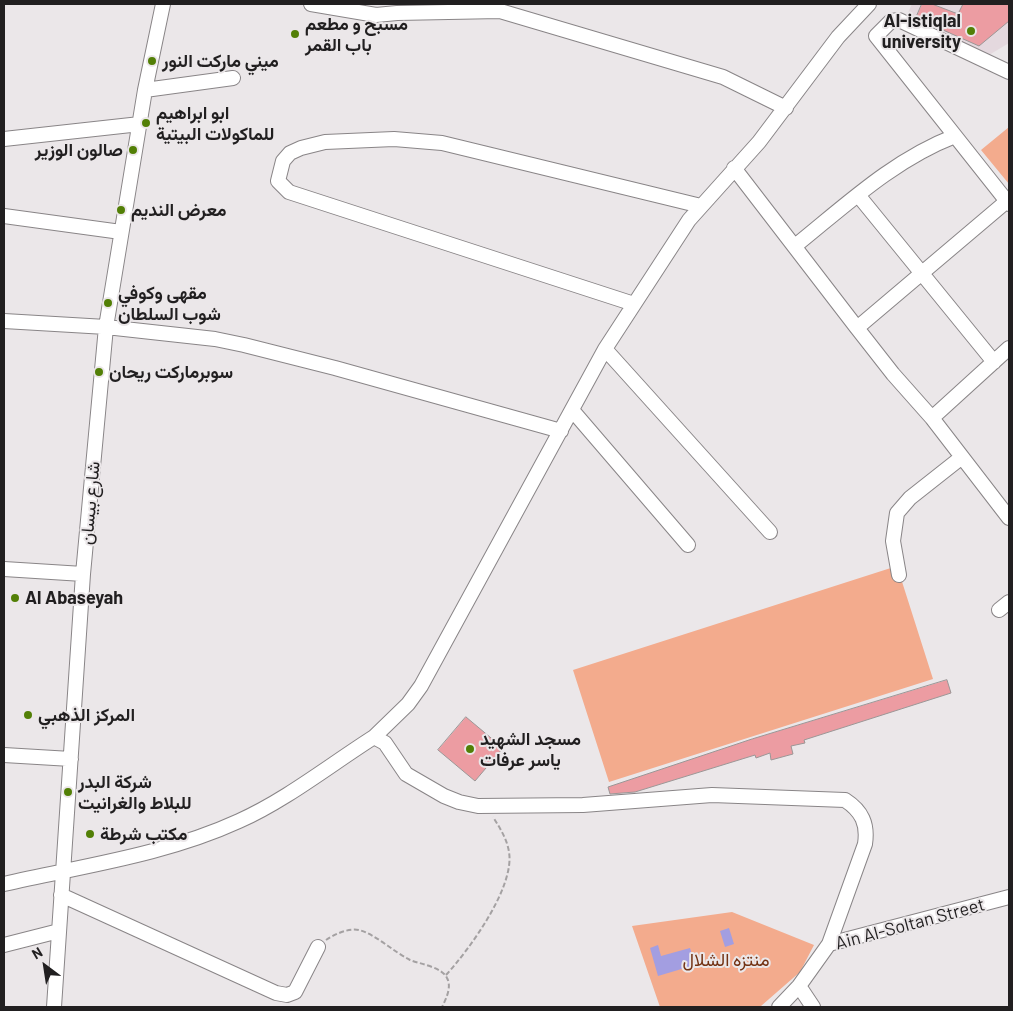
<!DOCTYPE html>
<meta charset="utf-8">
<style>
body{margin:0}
#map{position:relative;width:1013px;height:1011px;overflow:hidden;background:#ebe7e9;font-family:Barlow,sans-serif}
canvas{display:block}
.frame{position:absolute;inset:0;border:5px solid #211f20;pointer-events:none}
.north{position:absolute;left:20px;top:941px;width:50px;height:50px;-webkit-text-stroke:4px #ebe7e9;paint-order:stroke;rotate:329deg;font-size:14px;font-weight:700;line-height:20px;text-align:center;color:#211f20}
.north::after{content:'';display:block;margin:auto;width:18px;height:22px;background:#211f20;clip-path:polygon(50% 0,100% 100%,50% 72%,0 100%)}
</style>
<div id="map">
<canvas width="1013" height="1011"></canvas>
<div class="frame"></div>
<div class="north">N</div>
</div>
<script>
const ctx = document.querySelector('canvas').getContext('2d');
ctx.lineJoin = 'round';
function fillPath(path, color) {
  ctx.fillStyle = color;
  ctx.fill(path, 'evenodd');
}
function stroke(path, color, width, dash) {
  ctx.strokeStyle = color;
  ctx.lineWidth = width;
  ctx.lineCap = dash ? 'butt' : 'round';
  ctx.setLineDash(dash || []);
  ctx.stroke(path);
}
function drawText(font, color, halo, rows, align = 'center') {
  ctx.font = font + ' Barlow,Vazirmatn,sans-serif';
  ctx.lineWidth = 4;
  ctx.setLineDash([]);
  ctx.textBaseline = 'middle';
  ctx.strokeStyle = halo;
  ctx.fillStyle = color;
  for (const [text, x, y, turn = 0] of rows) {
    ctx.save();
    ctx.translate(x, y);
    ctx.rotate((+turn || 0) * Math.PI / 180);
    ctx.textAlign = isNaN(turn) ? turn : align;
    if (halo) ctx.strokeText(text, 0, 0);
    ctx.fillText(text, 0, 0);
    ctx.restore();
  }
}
const built = new Path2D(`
 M912 4H1009V43L989 55 905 19Z`);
const green = new Path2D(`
 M1009 127V184L981 150Z
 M897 566 933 679 609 782 573 670Z
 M732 912 814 945 800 972 761 1006 660 1007 632 926Z`);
const water = new Path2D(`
 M729 928 734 944 725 947 720 931Z
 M658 945 661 956 690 948 695 965 658 976 650 948Z`);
const building = new Path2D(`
 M922 4H932L958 14 963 4H1009V21L979 46 916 18Z
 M947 680 951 693 804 740 805 743 791 746 793 754 771 760 770 753 756 758 755 755 635 792 610 794 608 787 752 739Z
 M466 717 503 748 475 781 438 750Z`);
const path = new Path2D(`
 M326 940C335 934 348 928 359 930 375 934 394 952 410 960 420 964 442 967 447 978 452 987 446 999 442 1007
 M446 975C469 950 515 887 509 852 507 839 500 828 493 817`);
const minor = new Path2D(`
 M311 4 376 15 397 13 500 11 723 77 786 108
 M1009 72 899 20 891 21 876 36 1009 204
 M145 90 233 78
 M4 139 140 124
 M734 168 857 328
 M858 195 994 362
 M1007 201 857 328 893 374 932 418 1009 518
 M4 216 121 232
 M795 246C846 205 893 160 955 136
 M634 304 289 192 278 181 283 161 290 153 301 148 325 142 394 139 442 143 701 206
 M4 321 106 327 215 339 244 345 335 368 561 431
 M605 349 770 532
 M572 410 688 545
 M932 418 1009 348
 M4 569 83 574
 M899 575 893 541 897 513 910 498 962 457
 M999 610 1009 602
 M4 755 71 759
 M4 884C82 866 165 855 239 821 286 800 330 765 374 737
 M61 895 276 993 287 995 295 992 318 947
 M829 944 865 844C868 824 862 811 845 800L712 795 583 805 478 806 459 802 444 796 406 774 385 743 374 737 408 704 421 686 605 349 689 220 759 142 838 37 869 4
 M4 945 59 931
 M799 986 813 1007
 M54 1007 83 574 106 327 145 90 163 4
 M779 1007 799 986 829 944 1009 897`);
const markers = [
 [971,31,5,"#527f06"],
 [295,34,5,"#527f06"],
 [152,61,5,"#527f06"],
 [146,123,5,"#527f06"],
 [133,150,5,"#527f06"],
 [121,210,5,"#527f06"],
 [108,303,5,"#527f06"],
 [99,372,5,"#527f06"],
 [15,598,5,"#527f06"],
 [28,715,5,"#527f06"],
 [470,749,5,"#527f06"],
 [68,792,5,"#527f06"],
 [90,834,5,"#527f06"]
];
const poiNames = [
 ["Al-istiqlal",961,21,"right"],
 ["university",961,42,"right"],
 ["مسبح و مطعم",305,24],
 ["باب القمر",305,45],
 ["ميني ماركت النور",162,61],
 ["ابو ابراهيم",156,113],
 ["للماكولات البيتية",156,134],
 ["صالون الوزير",123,150,"right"],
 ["معرض النديم",131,210],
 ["مقهى وكوفي",118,293],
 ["شوب السلطان",118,314],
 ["سوبرماركت ريحان",109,372],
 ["Al Abaseyah",25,598],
 ["المركز الذهبي",38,715],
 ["مسجد الشهيد",480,739],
 ["ياسر عرفات",480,760],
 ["شركة البدر",78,782],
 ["للبلاط والغرانيت",78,803],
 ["مكتب شرطة",100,834]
];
const streetNames = [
 ["شارع بيسان",90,503,-85],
 ["Ain Al-Soltan Street",910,924,-15]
];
const parkNames = [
 ["منتزه الشلال",726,960]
];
fillPath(built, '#e4d8de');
fillPath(green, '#f3ab8d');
fillPath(water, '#a39ee1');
fillPath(building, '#ec9ca2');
stroke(building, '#9b9696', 1);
stroke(minor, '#898587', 16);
stroke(path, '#a4a1a2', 2, [5, 2.5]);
stroke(minor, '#fff', 14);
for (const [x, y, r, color] of markers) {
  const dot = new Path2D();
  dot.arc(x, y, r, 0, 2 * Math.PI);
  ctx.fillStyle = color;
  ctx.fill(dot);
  stroke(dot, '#ebe7e9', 2);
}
drawText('bold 18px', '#211f20', '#ebe7e9', poiNames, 'left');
drawText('18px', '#211f20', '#ebe7e9', streetNames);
drawText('18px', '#733213', '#ebe7e9', parkNames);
</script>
